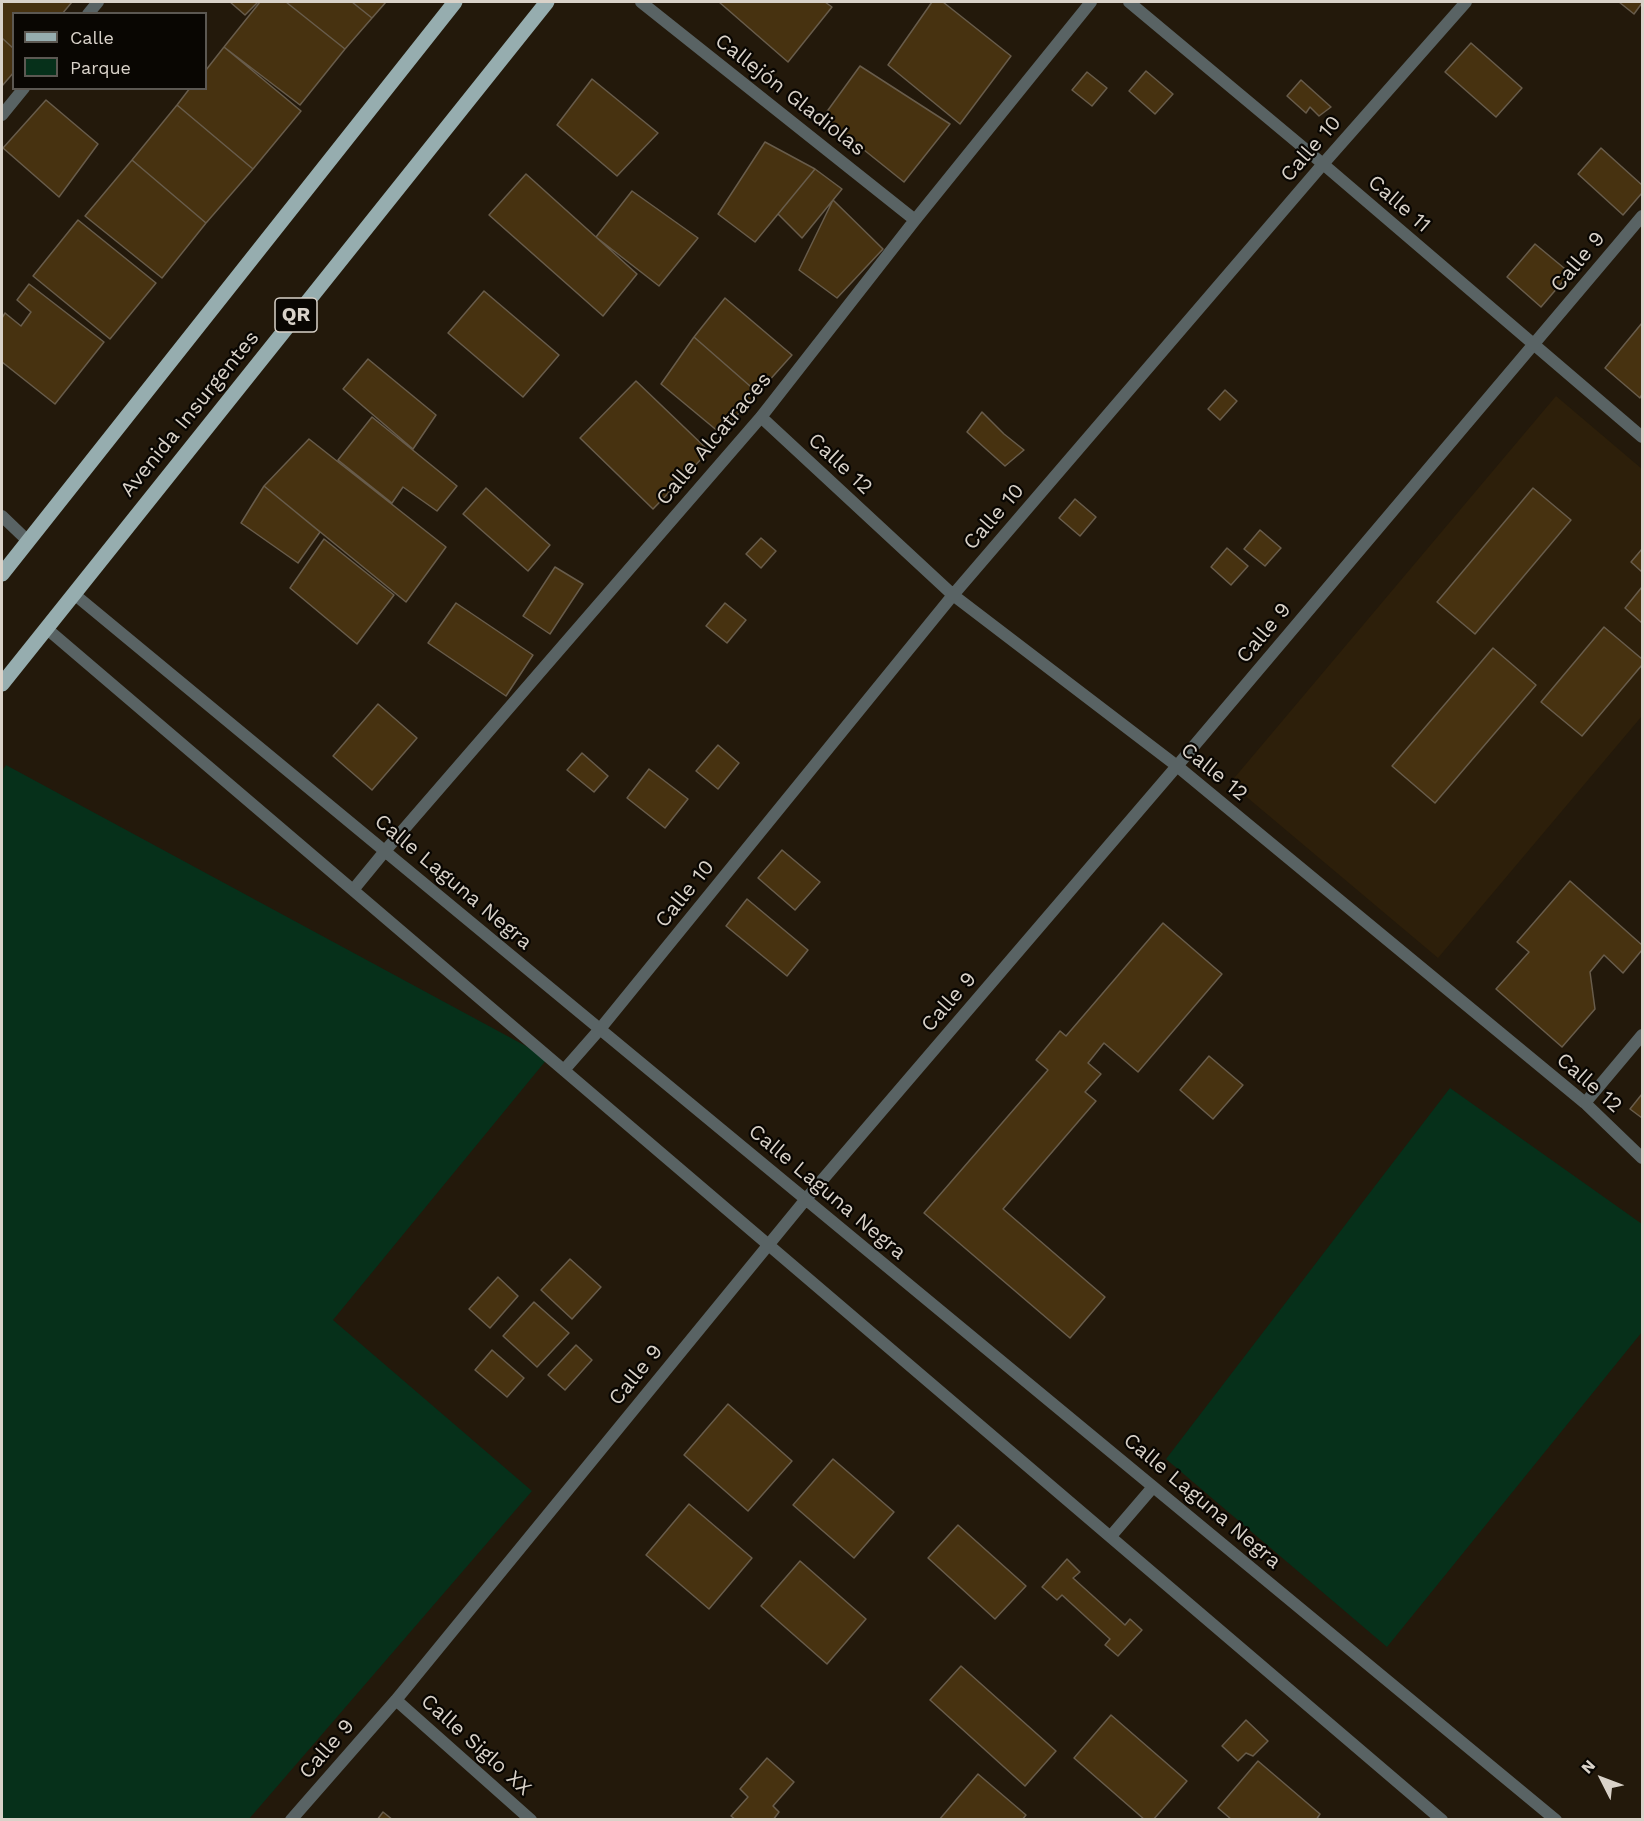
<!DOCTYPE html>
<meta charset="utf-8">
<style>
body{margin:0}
#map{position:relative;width:1644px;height:1821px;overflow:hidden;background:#23190b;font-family:"Work Sans",sans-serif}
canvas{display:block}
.frame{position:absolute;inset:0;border:3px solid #d9d2c9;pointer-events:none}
.legend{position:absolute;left:12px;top:12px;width:195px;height:78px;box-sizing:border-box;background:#090602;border:2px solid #5c5852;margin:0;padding:8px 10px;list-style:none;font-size:18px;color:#d9d2c9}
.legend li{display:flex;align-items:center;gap:12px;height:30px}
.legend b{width:30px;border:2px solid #5c5852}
.north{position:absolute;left:1572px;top:1749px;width:60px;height:60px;-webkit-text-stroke:4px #090602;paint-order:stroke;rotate:312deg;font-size:16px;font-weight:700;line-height:24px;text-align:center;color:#d9d2c9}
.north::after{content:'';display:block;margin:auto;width:21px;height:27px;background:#d9d2c9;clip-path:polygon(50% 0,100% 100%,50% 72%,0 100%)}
</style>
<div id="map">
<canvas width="1644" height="1821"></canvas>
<div class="frame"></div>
<ul class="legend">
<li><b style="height:8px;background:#96adaf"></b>Calle</li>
<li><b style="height:16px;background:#06301a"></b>Parque</li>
</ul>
<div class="north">N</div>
</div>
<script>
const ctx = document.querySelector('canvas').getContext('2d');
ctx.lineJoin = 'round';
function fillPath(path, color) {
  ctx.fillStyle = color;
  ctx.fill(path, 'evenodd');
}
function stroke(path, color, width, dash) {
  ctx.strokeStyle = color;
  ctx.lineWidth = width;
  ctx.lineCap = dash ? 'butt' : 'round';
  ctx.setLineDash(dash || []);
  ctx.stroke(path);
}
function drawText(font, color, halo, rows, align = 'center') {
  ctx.font = font + ' "Work Sans",sans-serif';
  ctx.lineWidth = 4.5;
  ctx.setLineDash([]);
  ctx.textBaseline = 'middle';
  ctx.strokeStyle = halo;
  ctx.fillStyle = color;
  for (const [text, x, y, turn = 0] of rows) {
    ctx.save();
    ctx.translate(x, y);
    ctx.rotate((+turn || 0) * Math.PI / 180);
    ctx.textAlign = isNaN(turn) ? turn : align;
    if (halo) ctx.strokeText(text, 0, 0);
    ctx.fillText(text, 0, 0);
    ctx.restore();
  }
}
const built = new Path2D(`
 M1556 396 1642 469V716L1438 958 1230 783Z`);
const green = new Path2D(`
 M6 765 548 1058 333 1320 532 1491 249 1819 2 1820V771Z
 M1450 1088 1642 1224V1332L1387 1647 1166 1459Z`);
const building = new Path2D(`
 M2 2H72L62 14H14V49L2 38Z
 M230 2H258L245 15Z
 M260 2H286L345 49 300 105 224 47Z
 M286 2H352L372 18 345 49Z
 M352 2H386L372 18Z
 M719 2H825L832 7 788 62Z
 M932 2H943L1011 56 960 124 888 65Z
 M1619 2H1642V3L1634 14Z
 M2 38 14 49V72L2 86Z
 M1471 43 1522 88 1496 117 1445 72Z
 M224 47 301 111 253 169 177 105 190 88H206V70Z
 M860 66 950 124 904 182 823 117Z
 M1146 71 1173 94 1155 114 1129 91Z
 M1087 72 1107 88 1092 106 1072 90Z
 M592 79 658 133 617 176 557 125Z
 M1301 80 1331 107 1319 116 1310 107 1306 113 1287 96Z
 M46 100 98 144 59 197 3 148Z
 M177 105 253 169 206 223 132 160Z
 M765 142 815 169 755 242 718 214Z
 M1601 148 1642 185V193L1623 215 1578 174Z
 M132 160 206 223 162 278 85 216Z
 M815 169 842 189 802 238 778 214Z
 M526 174 637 274 603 316 489 215Z
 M632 191 698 238 659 286 596 237Z
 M833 200 883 249 837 298 799 270Z
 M78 220 156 283 110 339 33 276Z
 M1535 244 1570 273 1541 307 1507 277Z
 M29 284 104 342 55 404 2 362V318L5 313 21 326 31 312 17 300Z
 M484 291 559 355 523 397 448 333Z
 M725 298 792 355 758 393 694 337Z
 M1642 323V394L1640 398 1605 368Z
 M694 337 758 393 720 433 661 384Z
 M368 359 436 415 413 449 343 389Z
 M636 381 709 451 653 509 580 438Z
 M1225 390 1237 401 1220 420 1208 409Z
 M982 412 1004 434 1024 450 1005 466 967 432Z
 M372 417 457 486 437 511 403 487 392 503 338 460Z
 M309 439 446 547 406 602 264 486Z
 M264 486 320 532 298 563 241 523Z
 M486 488 550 545 528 571 463 514Z
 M1533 488 1571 520 1475 634 1437 602Z
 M1075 499 1096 517 1080 536 1059 518Z
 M1260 530 1281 548 1265 566 1244 549Z
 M761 538 776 551 761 568 746 554Z
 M324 539 394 595 357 644 290 588Z
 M1227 548 1248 566 1231 585 1211 567Z
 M1642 549V572L1631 562Z
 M555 567 583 584 550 634 523 616Z
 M1642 587V623L1625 608Z
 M456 603 533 655 506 696 428 643Z
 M725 603 746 620 727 643 706 626Z
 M1604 627 1642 659V665L1582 736 1541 702Z
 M1493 648 1536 685 1435 803 1392 766Z
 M378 704 417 738 372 790 333 756Z
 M718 745 739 763 718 789 696 771Z
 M582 753 608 776 594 792 567 770Z
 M649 769 688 799 665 828 627 798Z
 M782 850 820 882 795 910 758 878Z
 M1570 881 1642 945V950L1623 973 1604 955 1590 972 1595 1009 1562 1047 1496 989 1529 952 1517 942Z
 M747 899 808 950 787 976 726 926Z
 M1163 923 1222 974 1138 1072 1104 1043 1088 1063 1101 1074 1085 1092 1096 1101 1003 1209 1105 1297 1070 1338 924 1213 1048 1070 1036 1060 1060 1031 1066 1036Z
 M1209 1056 1243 1085 1213 1119 1180 1090Z
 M1642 1094V1118L1630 1109Z
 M570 1259 601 1287 572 1319 541 1290Z
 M498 1277 518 1296 490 1328 469 1309Z
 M534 1302 569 1333 537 1367 503 1336Z
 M576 1345 592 1360 565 1390 548 1375Z
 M492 1350 524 1378 507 1397 475 1370Z
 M728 1404 792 1461 748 1511 684 1455Z
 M833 1459 894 1512 854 1558 793 1505Z
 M689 1504 752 1558 709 1609 646 1555Z
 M958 1525 1026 1586 995 1619 928 1558Z
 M1067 1559 1080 1572 1073 1578 1125 1625 1130 1619 1142 1630 1118 1656 1105 1645 1110 1639 1062 1595 1057 1600 1042 1587Z
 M800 1561 866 1619 827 1664 761 1606Z
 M961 1666 1056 1751 1025 1786 930 1700Z
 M1111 1715 1187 1781 1153 1820H1145L1074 1758Z
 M1246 1720 1268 1741 1253 1756 1246 1753 1238 1761 1222 1746Z
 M767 1758 794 1782 773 1806 779 1812 773 1820H736L731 1816 748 1797 740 1789Z
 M1258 1761 1320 1814 1316 1820H1232L1218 1808Z
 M978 1774 1026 1815 1022 1820H939Z
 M383 1812 393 1820H377Z`);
const street = new Path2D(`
 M641 2 915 220
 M1129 2 1323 164 1642 437
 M88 14 98 2
 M2 115 24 88
 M761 417 953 595 1177 766 1585 1103 1642 1158
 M2 516 28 541
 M74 594 1556 1820
 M46 628 1442 1820
 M353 890 385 851 761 417 915 220 1091 2
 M564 1070 600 1029 953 595 1323 164 1466 2
 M1585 1103 1642 1035
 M1111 1536 1153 1487
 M396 1700 531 1820
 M291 1820 396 1700 806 1199 1177 766 1642 216`);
const primary = new Path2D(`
 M2 574 455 2
 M2 684 547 2`);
const shields = [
 [296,315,42]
];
const shieldNames = [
 ["QR",296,315]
];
const streetNames = [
 ["Callejón Gladiolas",790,95,38],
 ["Calle 10",1311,149,-49],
 ["Calle 11",1399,204,41],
 ["Calle 9",1578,262,-50],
 ["Avenida Insurgentes",190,414,-51],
 ["Calle Alcatraces",714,439,-50],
 ["Calle 12",840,464,43],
 ["Calle 10",994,517,-49],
 ["Calle 9",1264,633,-50],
 ["Calle 12",1214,772,39],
 ["Calle Laguna Negra",453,882,40],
 ["Calle 10",685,894,-51],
 ["Calle 9",949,1002,-49],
 ["Calle 12",1589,1083,41],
 ["Calle Laguna Negra",827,1192,40],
 ["Calle 9",636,1375,-51],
 ["Calle Laguna Negra",1202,1501,40],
 ["Calle Siglo XX",476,1745,42],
 ["Calle 9",327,1749,-49]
];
fillPath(built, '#2d1f0a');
fillPath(green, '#06301a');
fillPath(building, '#473210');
stroke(building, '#685c4b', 1.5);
stroke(street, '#596364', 12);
stroke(primary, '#96adaf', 15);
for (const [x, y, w] of shields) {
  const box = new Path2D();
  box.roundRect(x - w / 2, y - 17, w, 34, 4.5);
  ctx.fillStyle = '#090602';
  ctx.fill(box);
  stroke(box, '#d9d2c9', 1.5);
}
drawText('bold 20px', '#d9d2c9', null, shieldNames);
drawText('21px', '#d9d2c9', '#090602', streetNames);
</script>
